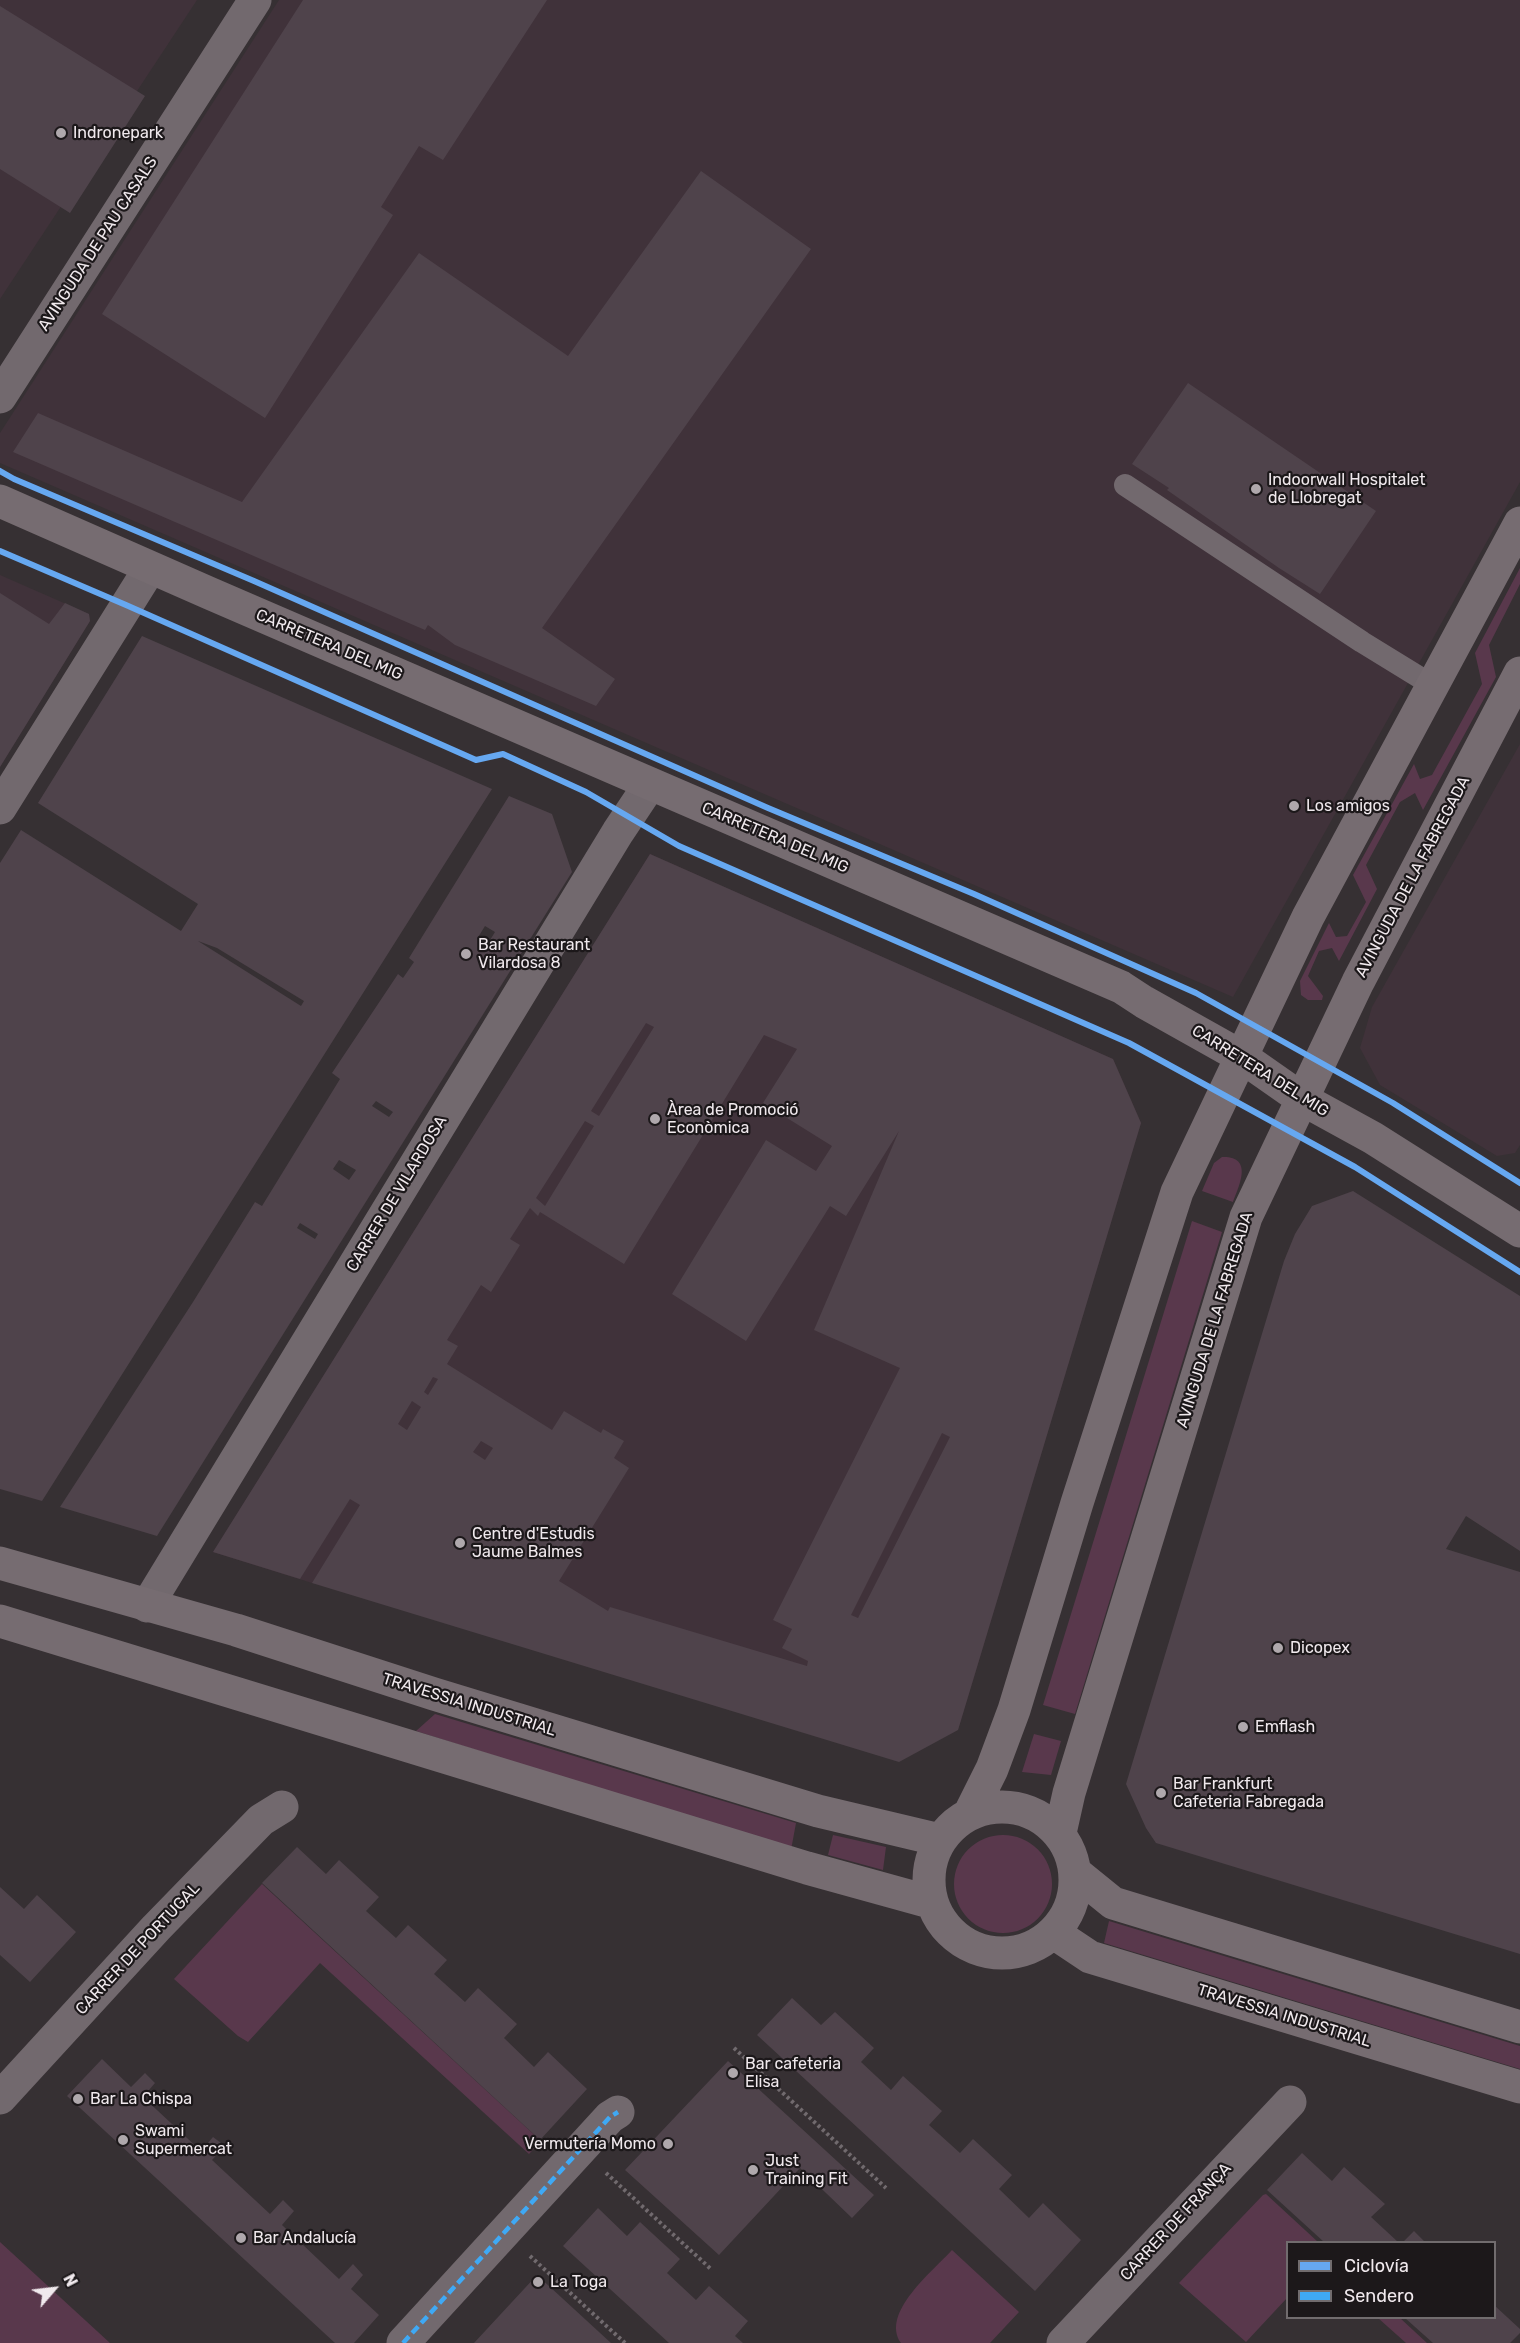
<!DOCTYPE html>
<meta charset="utf-8">
<style>
body{margin:0}
#map{position:relative;width:1520px;height:2343px;overflow:hidden;background:#363033;font-family:Rubik,sans-serif}
canvas{display:block}
.legend{position:absolute;left:1286px;top:2241px;width:210px;height:78px;box-sizing:border-box;background:#1c181a;border:2px solid #716c6e;margin:0;padding:8px 10px;list-style:none;font-size:18px;color:#f0e9ed}
.legend li{display:flex;align-items:center;gap:12px;height:30px}
.legend b{width:30px;border:2px solid #716c6e}
.north{position:absolute;left:24px;top:2259px;width:60px;height:60px;-webkit-text-stroke:4px #1c181a;paint-order:stroke;rotate:62deg;font-size:16px;font-weight:700;line-height:24px;text-align:center;color:#f0e9ed}
.north::after{content:'';display:block;margin:auto;width:21px;height:27px;background:#f0e9ed;clip-path:polygon(50% 0,100% 100%,50% 72%,0 100%)}
</style>
<div id="map">
<canvas width="1520" height="2343"></canvas>
<ul class="legend">
<li><b style="height:8px;background:#66a8f1"></b>Ciclovía</li>
<li><b style="height:8px;background:#3fa9f5"></b>Sendero</li>
</ul>
<div class="north">N</div>
</div>
<script>
const ctx = document.querySelector('canvas').getContext('2d');
ctx.lineJoin = 'round';
function fillPath(path, color) {
  ctx.fillStyle = color;
  ctx.fill(path, 'evenodd');
}
function stroke(path, color, width, dash) {
  ctx.strokeStyle = color;
  ctx.lineWidth = width;
  ctx.lineCap = dash ? 'butt' : 'round';
  ctx.setLineDash(dash || []);
  ctx.stroke(path);
}
function drawText(font, color, halo, rows, align = 'center') {
  ctx.font = font + ' Rubik,sans-serif';
  ctx.lineWidth = 4.5;
  ctx.setLineDash([]);
  ctx.textBaseline = 'middle';
  ctx.strokeStyle = halo;
  ctx.fillStyle = color;
  for (const [text, x, y, turn = 0] of rows) {
    ctx.save();
    ctx.translate(x, y);
    ctx.rotate((+turn || 0) * Math.PI / 180);
    ctx.textAlign = isNaN(turn) ? turn : align;
    if (halo) ctx.strokeText(text, 0, 0);
    ctx.fillText(text, 0, 0);
    ctx.restore();
  }
}
const built = new Path2D(`
 M0 0H197L0 299Z
 M279 0H1520V482L1233 997 0 463V433Z
 M0 575 89 614 90 621 0 767Z
 M1520 744V1145L1515 1153 1497 1156 1380 1085 1360 1048 1372 1007Z
 M650 854 1113 1059 1141 1123 958 1730 312 1583 213 1552Z`);
const green = new Path2D(`
 M1520 568V584L1489 645 1496 677 1423 810 1415 793 1400 802 1366 865 1377 889 1339 961 1332 948 1319 951 1308 976 1323 996 1322 1000H1308L1301 995 1300 981 1329 923 1336 937 1347 936 1366 902 1353 875 1414 764 1420 779 1432 775 1482 684 1475 653Z
 M1222 1157C1254 1156 1239 1186 1233 1202L1202 1191 1214 1163Z
 M1192 1221 1222 1232 1075 1714 1043 1705Z
 M435 1714 796 1823 791 1850 416 1731Z
 M1034 1734 1061 1741 1051 1775 1022 1772Z
 M833 1835 886 1847 883 1870 828 1855Z
 M954 1884a49 49 0 1 1 98 0a49 49 0 1 1-98 0Z
 M262 1884 541 2141 529 2154 320 1963 248 2042 238 2036 174 1979Z
 M1109 1921 1520 2046V2069L1104 1943Z
 M1266 2194 1318 2242H1288L1287 2298 1246 2342 1179 2283 1263 2195Z
 M0 2242 110 2343H0Z
 M952 2250 1019 2312 990 2343H901C880 2313 933 2271 952 2250Z
 M1378 2318H1400L1427 2343H1406Z`);
const building = new Path2D(`
 M303 0H547L443 160 419 146 381 207 393 215 265 418 102 314Z
 M0 6 145 96 70 213 0 169Z
 M701 171 811 249 542 628 615 679 596 706 455 645 428 625 425 630 13 452 38 413 242 502 419 253 568 356Z
 M1188 383 1376 511 1320 594 1279 568 1167 490 1169 488 1132 464Z
 M0 593 49 624 65 603 89 614 90 621 0 767Z
 M142 636 492 789 42 1501 0 1489V863L21 830 181 931 198 904 38 803ZM198 941 217 948 304 1001 301 1006Z
 M509 796 552 814 572 872 157 1536 60 1507 193 1302 255 1202 262 1206 340 1079 332 1073 398 974 403 978 414 962 409 958ZM485 926 495 932 487 945 477 939ZM376 1101 393 1112 389 1117 372 1106ZM339 1160 356 1170 349 1180 333 1169ZM300 1223 318 1234 315 1239 297 1228Z
 M650 854 1113 1059 1141 1123 958 1730 899 1762 312 1583 360 1505 350 1499 300 1579 213 1552ZM646 1023 654 1027 599 1116 591 1111ZM764 1035 797 1049 763 1103 832 1146 816 1171 766 1140 672 1294 746 1341 830 1206 846 1216 899 1131 814 1330 900 1368 773 1620 792 1629 782 1648 808 1661 807 1666 610 1607 608 1611 559 1581 629 1468 614 1458 624 1441 603 1429 601 1433 564 1411 552 1430 447 1364 458 1346 447 1340 481 1285 491 1292 520 1245 510 1239 530 1208 538 1216 540 1212 624 1264ZM585 1121 594 1126 545 1206 536 1198ZM433 1377 438 1379 428 1395 424 1392ZM412 1401 421 1407 407 1430 398 1424ZM942 1433 950 1437 879 1577 858 1618 851 1615ZM481 1441 493 1448 485 1460 473 1452Z
 M1353 1191 1520 1296V1551L1466 1516 1446 1549 1520 1572V1954L1156 1843 1146 1828 1126 1784 1284 1261 1295 1234 1312 1206Z
 M297 1847 326 1874 339 1860 379 1897 366 1911 396 1938 408 1925 447 1960 434 1974 465 2002 478 1988 517 2024 504 2038 534 2067 548 2052 587 2089 540 2140 262 1883Z
 M0 1887 24 1909 37 1895 76 1932 30 1982 0 1955Z
 M792 1998 821 2025 835 2012 874 2048 861 2062 891 2090 903 2076 942 2111 929 2125 960 2153 973 2139 1012 2175 999 2189 1029 2218 1043 2203 1081 2240 1035 2291 757 2035Z
 M102 2059 131 2087 145 2073 155 2083 143 2097 201 2151 213 2137 225 2146 212 2160 270 2214 283 2200 294 2211 282 2225 339 2279 353 2264 363 2275 351 2289 379 2315 354 2343H335L67 2096Z
 M728 2061 874 2195 852 2218 800 2168 719 2255 625 2170Z
 M1302 2153 1332 2181 1344 2167 1385 2204 1371 2217 1398 2242H1324L1267 2190Z
 M598 2208 627 2236 640 2222 680 2259 667 2273 696 2300 709 2286 748 2321 735 2336 743 2343H669L563 2246Z
 M1414 2231 1424 2241 1426 2242H1403Z
 M537 2275 611 2343H474Z
 M1494 2305 1520 2329V2333L1510 2343H1433L1405 2318H1494Z`);
const path = new Path2D(`
 M734 2048 886 2188
 M606 2173 712 2270
 M530 2256 625 2343`);
const lane = new Path2D(`
 M1125 485 1362 642 1432 685`);
const street = new Path2D(`
 M0 397 255 0
 M0 808 150 568
 M147 1606 618 832 650 784
 M0 2098 156 1928 261 1820 282 1807
 M403 2343 610 2117 618 2112
 M1063 2343 1290 2102`);
const secondary = new Path2D(`
 M0 501 209 593 1121 987 1144 1002 1242 1057 1302 1099 1373 1138 1520 1231
 M0 1563 236 1630 434 1694 818 1811 940 1840
 M0 1621 807 1868 930 1902
 M929 1880a73 73 0 1 1 146 0a73 73 0 1 1-146 0Z
 M970 1813 992 1769 1014 1710 1077 1503 1177 1192 1308 917 1520 523
 M1060 1833 1069 1793 1246 1217 1358 982 1520 673
 M1076 1873 1113 1903 1520 2027
 M1054 1933 1090 1957 1520 2087`);
const quiet = new Path2D(`
 M403 2343 610 2117 618 2112`);
const cycleway = new Path2D(`
 M0 471 14 479 254 581 768 808 974 894 1196 993 1393 1103 1520 1183
 M0 551 126 605 476 760 503 754 586 792 679 846 1129 1043 1355 1167 1520 1272`);
const markers = [
 [61,133,6,"#afa8ac"],
 [1256,489,6,"#afa8ac"],
 [1294,806,6,"#afa8ac"],
 [466,954,6,"#afa8ac"],
 [655,1119,6,"#afa8ac"],
 [460,1543,6,"#afa8ac"],
 [1278,1648,6,"#afa8ac"],
 [1243,1727,6,"#afa8ac"],
 [1161,1793,6,"#afa8ac"],
 [733,2073,6,"#afa8ac"],
 [78,2099,6,"#afa8ac"],
 [123,2140,6,"#afa8ac"],
 [668,2144,6,"#afa8ac"],
 [753,2170,6,"#afa8ac"],
 [241,2238,6,"#afa8ac"],
 [538,2282,6,"#afa8ac"]
];
const poiNames = [
 ["Indronepark",73,133],
 ["Indoorwall Hospitalet",1268,480],
 ["de Llobregat",1268,498],
 ["Los amigos",1306,806],
 ["Bar Restaurant",478,945],
 ["Vilardosa 8",478,963],
 ["Àrea de Promoció",667,1110],
 ["Econòmica",667,1128],
 ["Centre d'Estudis",472,1534],
 ["Jaume Balmes",472,1552],
 ["Dicopex",1290,1648],
 ["Emflash",1255,1727],
 ["Bar Frankfurt",1173,1784],
 ["Cafeteria Fabregada",1173,1802],
 ["Bar cafeteria",745,2064],
 ["Elisa",745,2082],
 ["Bar La Chispa",90,2099],
 ["Swami",135,2131],
 ["Supermercat",135,2149],
 ["Vermutería Momo",656,2144,"right"],
 ["Just",765,2161],
 ["Training Fit",765,2179],
 ["Bar Andalucía",253,2238],
 ["La Toga",550,2282]
];
const streetNames = [
 ["AVINGUDA DE PAU CASALS",98,244,-57],
 ["CARRETERA DEL MIG",329,645,23],
 ["CARRETERA DEL MIG",775,838,23],
 ["AVINGUDA DE LA FABREGADA",1413,877,-62],
 ["CARRETERA DEL MIG",1260,1071,32],
 ["CARRER DE VILARDOSA",397,1194,-59],
 ["AVINGUDA DE LA FABREGADA",1215,1320,-73],
 ["TRAVESSIA INDUSTRIAL",469,1705,17],
 ["CARRER DE PORTUGAL",138,1949,-47],
 ["TRAVESSIA INDUSTRIAL",1284,2016,17],
 ["CARRER DE FRANÇA",1176,2222,-47]
];
fillPath(built, '#40323a');
fillPath(green, '#59384c');
fillPath(building, '#4f434b');
stroke(path, '#716a6e', 4, [3, 3]);
stroke(lane, '#72696e', 22);
stroke(street, '#72696e', 33);
stroke(secondary, '#766c71', 33);
stroke(quiet, '#3fa9f5', 4.5, [9, 4.5]);
stroke(cycleway, '#66a8f1', 6);
for (const [x, y, r, color] of markers) {
  const dot = new Path2D();
  dot.arc(x, y, r, 0, 2 * Math.PI);
  ctx.fillStyle = color;
  ctx.fill(dot);
  stroke(dot, '#1c181a', 2);
}
drawText('16px', '#f0e9ed', '#1c181a', poiNames, 'left');
drawText('16px', '#f0e9ed', '#1c181a', streetNames);
</script>
